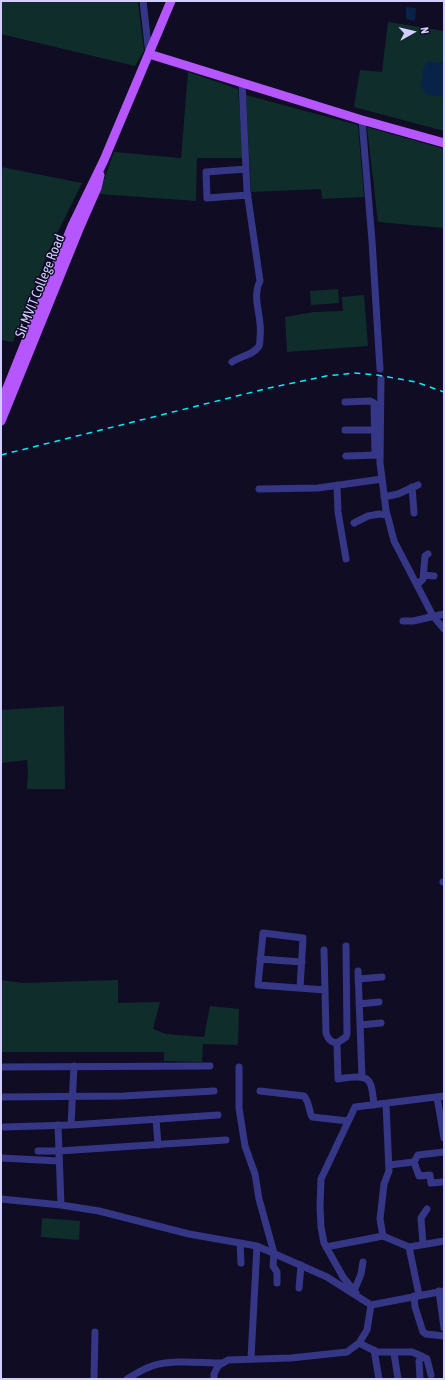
<!DOCTYPE html>
<style>
body{margin:0}
#map{position:relative;width:445px;height:1380px;overflow:hidden;background:#0f0c24;font-family:"Asap Condensed",sans-serif}
canvas{display:block}
.frame{position:absolute;inset:0;border:2px solid #d2cfff;pointer-events:none}
.north{position:absolute;left:393px;top:12px;width:40px;height:40px;-webkit-text-stroke:3px #0f0c24;paint-order:stroke;rotate:82deg;font-size:11px;font-weight:700;line-height:16px;text-align:center;color:#d2cfff}
.north::after{content:'';display:block;margin:auto;width:14px;height:18px;background:#d2cfff;clip-path:polygon(50% 0,100% 100%,50% 72%,0 100%)}
</style>
<div id="map">
<canvas width="445" height="1380"></canvas>
<div class="frame"></div>
<div class="north">N</div>
</div>
<script>
const ctx = document.querySelector('canvas').getContext('2d');
ctx.lineJoin = 'round';
function fillPath(path, color) {
  ctx.fillStyle = color;
  ctx.fill(path, 'evenodd');
}
function stroke(path, color, width, dash) {
  ctx.strokeStyle = color;
  ctx.lineWidth = width;
  ctx.lineCap = dash ? 'butt' : 'round';
  ctx.setLineDash(dash || []);
  ctx.stroke(path);
}
function drawText(font, color, halo, rows, align = 'center') {
  ctx.font = font + ' "Asap Condensed",sans-serif';
  ctx.lineWidth = 3;
  ctx.setLineDash([]);
  ctx.textBaseline = 'middle';
  ctx.strokeStyle = halo;
  ctx.fillStyle = color;
  for (const [text, x, y, turn = 0] of rows) {
    ctx.save();
    ctx.translate(x, y);
    ctx.rotate((+turn || 0) * Math.PI / 180);
    ctx.textAlign = isNaN(turn) ? turn : align;
    if (halo) ctx.strokeText(text, 0, 0);
    ctx.fillText(text, 0, 0);
    ctx.restore();
  }
}
const green = new Path2D(`
 M1 1H133L138 2 144 51 135 66 1 34Z
 M388 22 444 31V131L354 107 360 70 382 72Z
 M188 72 238 89 243 158H197L196 201 99 194 114 152 181 158Z
 M246 95 358 125 364 197 322 199 321 189 251 192Z
 M367 127 444 149V228L378 222Z
 M1 167 82 183 49 250 13 342 1 340Z
 M338 289 339 303 311 305 310 291Z
 M364 295 368 346 287 352 285 317 314 312 343 311 342 297Z
 M64 706 65 789H27L28 774 27 760 1 763V710Z
 M1 980 23 983 118 980V1003L160 1002 153 1029 166 1034 204 1037 210 1006 239 1009 238 1045 203 1044 202 1062 164 1061V1052H1Z
 M42 1218 80 1221 79 1240 41 1237Z`);
const water = new Path2D(`
 M406 7 416 8 415 21 406 19Z
 M428 61 444 63V97L427 95 421 87 423 69Z`);
const minor = new Path2D(`
 M143 1 149 54
 M362 120 372 241 380 369
 M246 169 206 172 207 198 248 195
 M232 362C240 356 254 355 259 346 260 344 260 339 260 337 263 317 251 299 260 281L247 191 242 83
 M381 379 380 463 386 510 394 541 433 616 444 629
 M345 402 370 401 374 403 375 455
 M345 430H375
 M346 456 378 455
 M337 485 338 512 346 559
 M412 487 414 513
 M259 489 318 488 382 479
 M384 497 398 494 418 485
 M354 523 368 516 379 514 387 515
 M424 575 434 576
 M417 585 423 579 425 556 428 554
 M403 621H413L444 614
 M443 882H444
 M324 950 326 1033C328 1039 330 1042 337 1043L346 1037 347 1034 346 946
 M260 959 302 962
 M358 971 362 1077
 M358 979 382 977
 M300 988 303 938 263 933 258 985 325 990
 M359 1004 379 1002
 M360 1025 381 1023
 M337 1043 338 1079C346 1078 366 1073 370 1083 373 1089 373 1098 374 1105
 M1 1067 210 1066
 M239 1067V1108L245 1146 255 1174 259 1199 274 1253 273 1266 277 1272V1283
 M260 1091 304 1096C310 1103 308 1109 312 1117L348 1121
 M1 1097 123 1096 214 1091
 M437 1097 444 1138
 M386 1104 389 1171 384 1184 380 1219 383 1236 409 1247 419 1295
 M156 1119 158 1145
 M58 1125 61 1205
 M71 1125 74 1066
 M4 1127 71 1125 218 1115
 M38 1151H59L226 1140
 M1 1158 59 1161
 M414 1162 419 1176 430 1175 431 1183 443 1182
 M389 1165 414 1162 418 1155 444 1152
 M1 1199 61 1205 99 1211 189 1234 257 1246 327 1277 371 1305 444 1291
 M240 1243 241 1263
 M423 1244 421 1218 427 1209
 M326 1247 383 1236
 M409 1247 444 1241
 M299 1288 301 1265
 M354 1291 361 1274 363 1262
 M439 1291 444 1328
 M356 1293 343 1277 324 1243 321 1227 320 1206 321 1179 355 1107 444 1096
 M414 1296 415 1307 423 1332 426 1334 444 1336
 M359 1343 377 1352H412L417 1354 427 1359 431 1375
 M374 1350 379 1379
 M394 1353 398 1379
 M251 1358 257 1246
 M94 1379 95 1332
 M127 1379C135 1374 143 1369 152 1366 172 1359 201 1363 223 1363
 M214 1379V1374L218 1366 228 1360 291 1358 347 1352 359 1343 367 1330 371 1305
 M420 1379 419 1361 422 1356`);
const major = new Path2D(`
 M149 54 362 120 444 143
 M1 403 72 226 104 160 171 1
 M1 421 79 229 97 188 100 175`);
const rail = new Path2D(`
 M1 455 269 388 326 376 354 373 377 375 416 382 444 392`);
const streetNames = [
 ["Sir MVIT College Road",40,286,-68]
];
fillPath(green, '#0f2e2b');
fillPath(water, '#082347');
stroke(minor, '#353685', 7);
stroke(major, '#b656ff', 9);
stroke(rail, '#00f0fa', 1.5, [6, 5]);
drawText('14px', '#d2cfff', '#0f0c24', streetNames);
</script>
